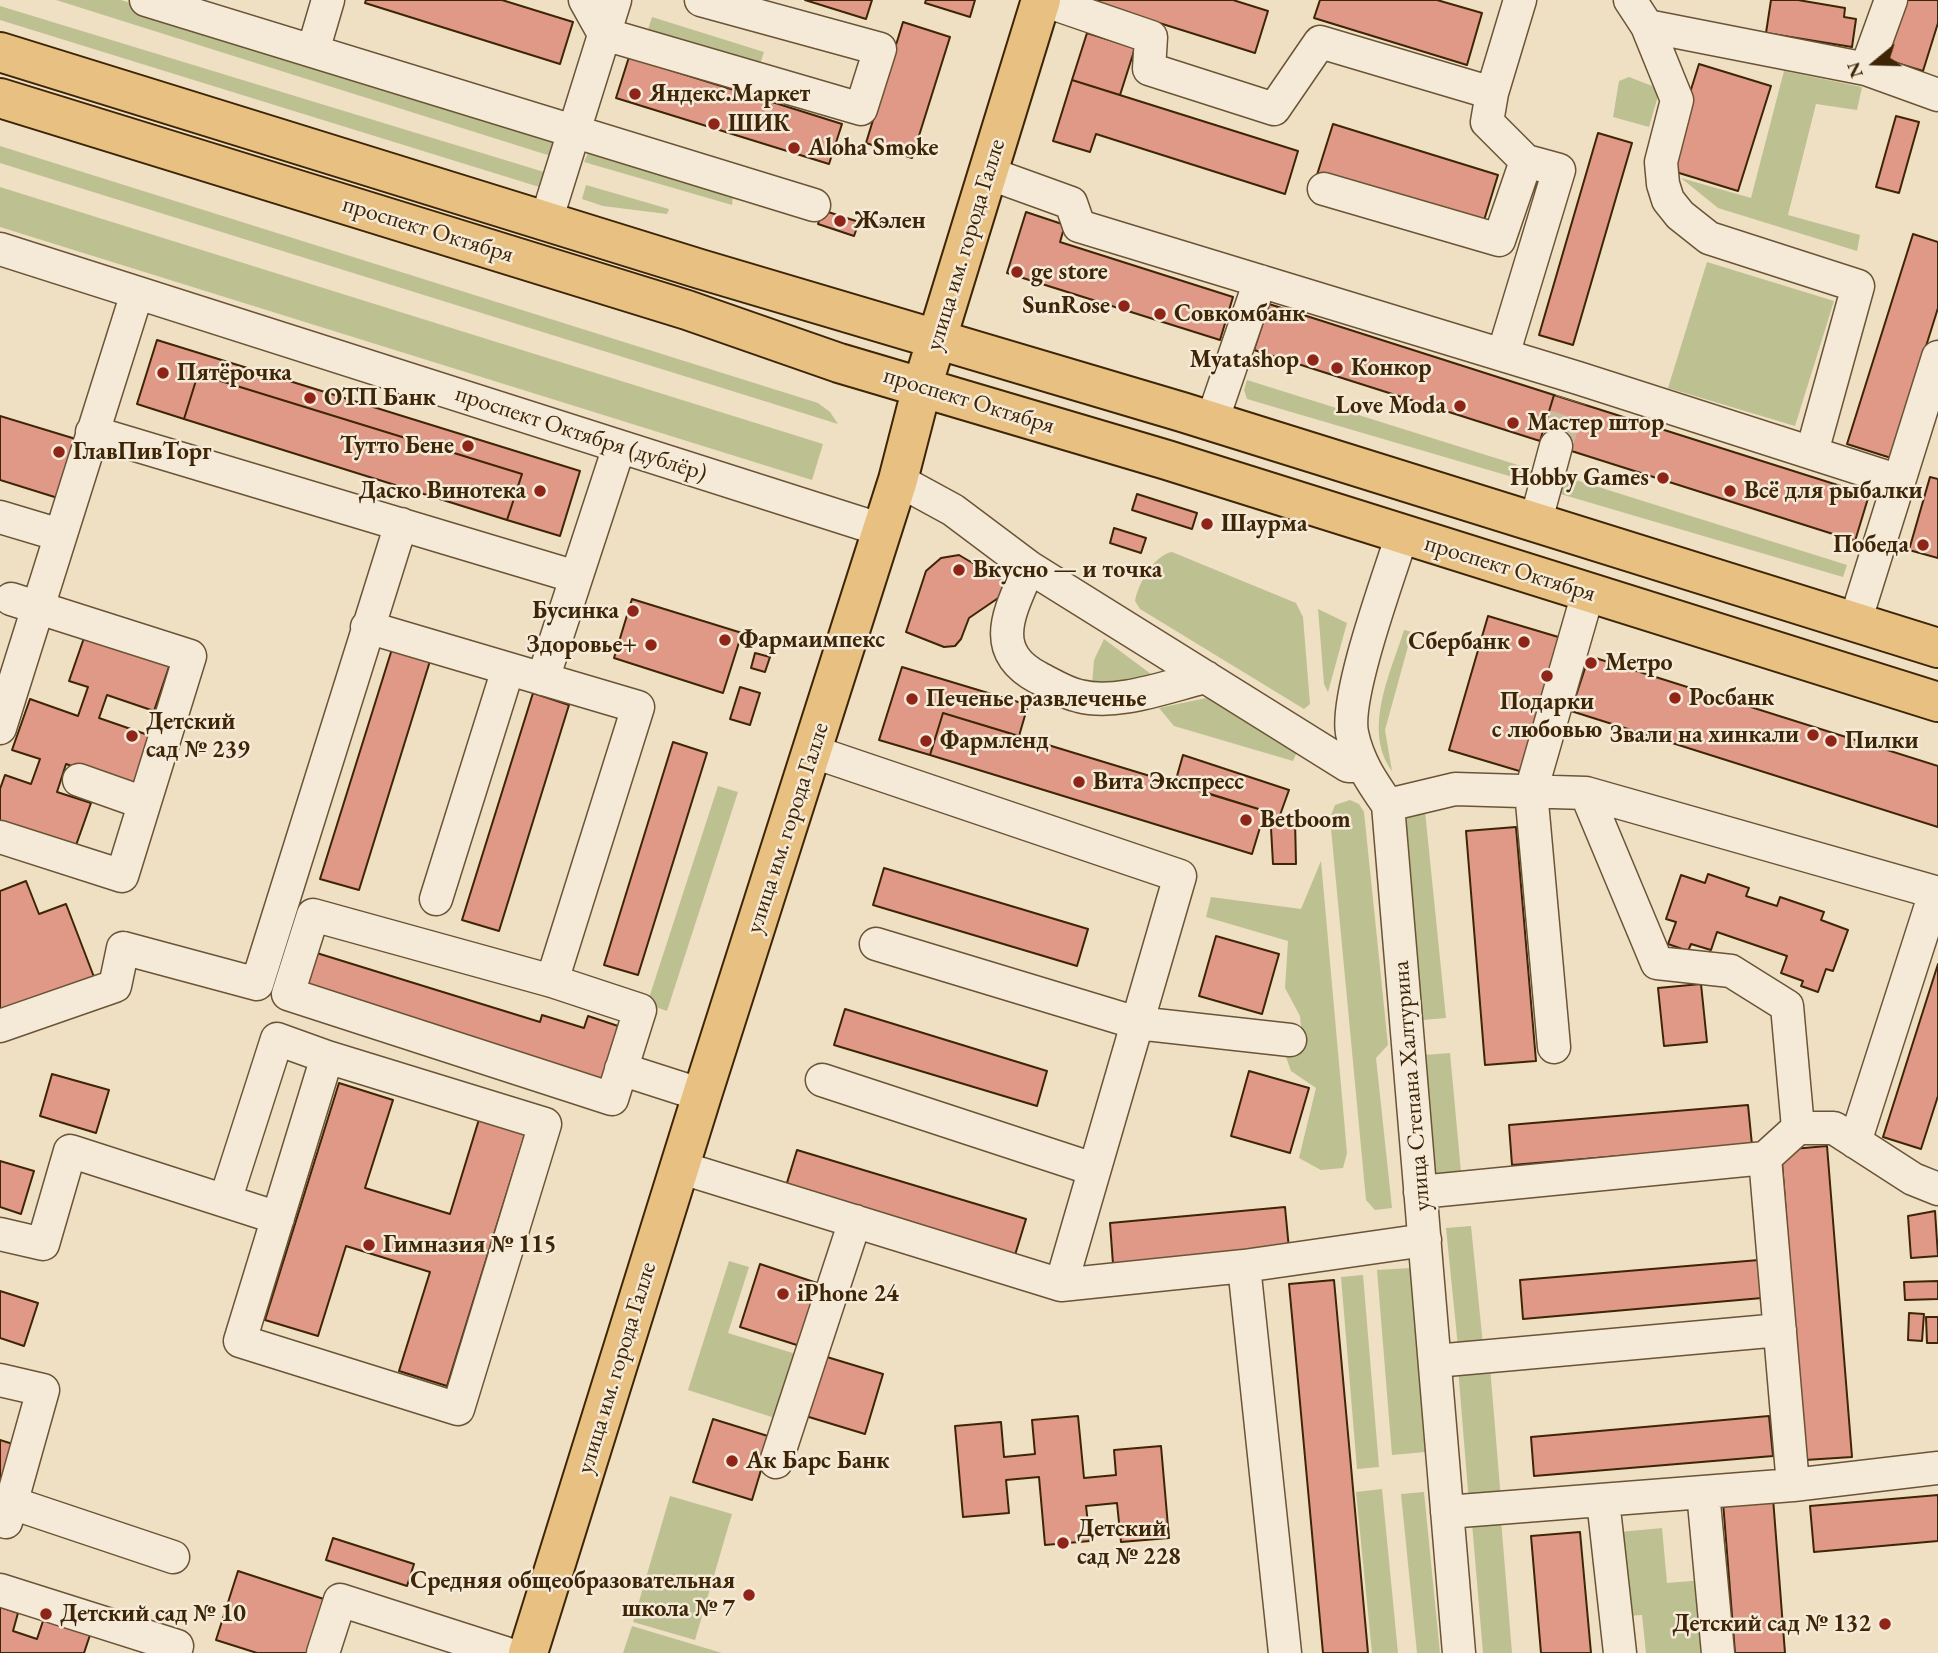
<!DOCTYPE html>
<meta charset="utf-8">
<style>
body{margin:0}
#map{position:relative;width:1938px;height:1653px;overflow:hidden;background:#efdfc3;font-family:"EB Garamond",serif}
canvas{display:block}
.north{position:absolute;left:1840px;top:28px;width:70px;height:70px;-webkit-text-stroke:5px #f5ead8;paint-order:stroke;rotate:251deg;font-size:19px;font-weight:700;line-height:28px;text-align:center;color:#3d2506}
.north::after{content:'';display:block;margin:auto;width:24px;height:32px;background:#3d2506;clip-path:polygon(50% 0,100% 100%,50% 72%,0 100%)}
</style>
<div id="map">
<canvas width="1938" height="1653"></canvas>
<div class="north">N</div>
</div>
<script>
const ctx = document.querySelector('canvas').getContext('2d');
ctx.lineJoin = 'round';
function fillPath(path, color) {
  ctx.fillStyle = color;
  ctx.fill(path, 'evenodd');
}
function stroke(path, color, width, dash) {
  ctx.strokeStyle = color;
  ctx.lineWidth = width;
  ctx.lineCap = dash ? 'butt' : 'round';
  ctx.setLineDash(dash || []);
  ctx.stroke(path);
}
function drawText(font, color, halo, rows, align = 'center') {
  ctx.font = font + ' "EB Garamond",serif';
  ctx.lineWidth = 5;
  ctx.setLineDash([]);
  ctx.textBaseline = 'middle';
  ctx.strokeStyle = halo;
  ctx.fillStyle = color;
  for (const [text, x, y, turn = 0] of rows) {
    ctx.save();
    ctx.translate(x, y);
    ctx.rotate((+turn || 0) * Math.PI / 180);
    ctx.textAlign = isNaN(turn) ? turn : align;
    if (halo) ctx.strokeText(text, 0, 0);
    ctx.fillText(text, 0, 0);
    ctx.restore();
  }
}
const green = new Path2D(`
 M56 0H121L561 137 554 157Z
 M0 6 554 175 549 190 0 20Z
 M652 17 764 52 757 73 645 39Z
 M1784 71 1862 87 1857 110 1816 104 1788 215 1860 235 1857 251 1718 208 1681 178 1751 198Z
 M1629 77 1660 89 1649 127 1613 117 1619 81Z
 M0 146 818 403 830 412 838 424 0 163Z
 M590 148 733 195 732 205 584 162Z
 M586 185 669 209 667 214 603 206 582 199Z
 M0 187 823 444 812 480 0 227Z
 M1707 262 1834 301 1795 426 1668 388Z
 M1247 380 1537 471 1533 483 1247 399 1244 390Z
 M1557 474 1847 565 1843 577 1557 493Z
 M1172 552 1296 603 1303 617 1310 704 1304 709 1140 609 1135 601C1138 584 1154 555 1172 552Z
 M1318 609 1347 623 1328 692 1324 684Z
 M1404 630 1412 632 1385 730 1392 771C1362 730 1391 672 1404 630Z
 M1104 639 1159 680 1092 685 1094 660Z
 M1211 697 1297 752 1293 761 1174 726 1159 708Z
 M718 786 738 792 667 1011 647 1004Z
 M1350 800 1359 804 1364 812 1388 1045 1376 1058 1392 1208 1375 1210 1366 1200 1330 818 1335 805Z
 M1425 811 1446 1018 1422 1020 1401 813Z
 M1321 861 1347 1153 1343 1168 1321 1170 1299 1158 1316 1088 1291 1071 1285 1054 1302 1037 1300 1016 1285 988 1288 941 1206 917 1211 897 1301 909Z
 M1450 1053 1461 1172 1436 1175 1424 1055Z
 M1471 1226 1483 1345 1458 1347 1446 1228Z
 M729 1261 749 1267 728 1333 799 1355 778 1419 688 1390Z
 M1410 1268 1425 1452 1392 1455 1377 1270Z
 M1363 1275 1379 1467 1357 1469 1341 1277Z
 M1490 1366 1501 1500 1469 1503 1458 1368Z
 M1382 1489 1398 1653H1372L1356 1492Z
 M1424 1492 1440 1653H1417L1401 1494Z
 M670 1496 732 1514 695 1640 633 1622Z
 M1501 1520 1512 1653H1483L1472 1523Z
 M1662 1528 1667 1583 1704 1580 1710 1653H1646L1642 1615 1627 1616 1620 1532Z
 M632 1626 722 1653H623Z`);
const building = new Path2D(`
 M366 0H502L573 22 560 64 365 3Z
 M805 0H872L866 19Z
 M926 0H975L970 17 925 3Z
 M1086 0H1233L1268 11 1255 53Z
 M1320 0H1437L1482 13 1467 65 1314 18Z
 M1771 0H1798L1845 8 1844 17 1856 19 1852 47 1766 33Z
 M1906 0H1938V23L1923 71 1887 60Z
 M903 22 950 37 912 158 866 143Z
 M1087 33 1135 48 1120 95 1072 80Z
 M629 57 842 124 829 164 616 98Z
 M1699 64 1771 86 1738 191 1666 169Z
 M1072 80 1298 151 1285 194 1096 134 1090 152 1053 141Z
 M1896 116 1919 122 1899 193 1876 187Z
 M1333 124 1498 175 1481 230 1316 178Z
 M1598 133 1632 143 1573 345 1539 335Z
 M822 210 859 222 854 236 818 224Z
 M1026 212 1065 225 1060 242 1233 297 1220 340 1007 273Z
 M1913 234 1938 242V308L1891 458 1847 444Z
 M1269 304 1554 395 1540 441 1254 350Z
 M157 340 580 471 560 536 507 520 522 474 198 374 184 419 137 404Z
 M198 374 522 474 507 520 184 419Z
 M1554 395 1869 495 1855 541 1540 441Z
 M0 416 79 440 61 499 0 480Z
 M1930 477 1938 479V558L1909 550Z
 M1137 494 1197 513 1192 529 1132 510Z
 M1114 528 1146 538 1141 553 1110 543Z
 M959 555 1008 584 1007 592 969 618 961 639 955 646 944 647 906 632 926 571 941 558Z
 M632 599 742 633 723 693 614 658Z
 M1488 616 1565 639 1526 773 1449 750Z
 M85 635 170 664 154 711 107 695 99 718 151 736 134 787 66 764 57 792 91 803 74 851 0 826V789L5 775 31 784 40 759 12 750 30 699 78 716 88 687 69 681Z
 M392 649 430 661 359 890 320 879Z
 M755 653 770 657 765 672 751 668Z
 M1589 656 1938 766V827L1571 711Z
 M902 667 1028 705 1019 736 943 713 930 755 879 740Z
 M740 687 760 693 750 725 730 719Z
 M533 693 569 705 499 931 462 920Z
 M943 713 1265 811 1252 854 930 755Z
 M673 742 707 753 638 975 604 965Z
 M1183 755 1289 790 1280 815 1295 819 1296 864H1273L1271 828 1261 824 1265 811 1175 783Z
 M1516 827 1536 1061 1485 1065 1466 831Z
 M884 868 1088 929 1077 966 873 905Z
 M1708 874 1749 888 1746 896 1777 906 1780 897 1824 912 1821 920 1848 930 1833 971 1826 969 1818 992 1801 986 1803 981 1781 973 1787 956 1717 932 1711 950 1691 944 1688 951 1668 944 1676 922 1666 919 1681 875 1705 883Z
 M26 881 39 914 66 904 94 977 0 1012V891Z
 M1216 936 1279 954 1262 1014 1199 996Z
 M307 950 540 1022 542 1015 584 1028 588 1016 630 1030 605 1088 294 992Z
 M1938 964V1096L1921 1149 1883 1137Z
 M1701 984 1707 1042 1664 1046 1658 988Z
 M845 1009 1047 1071 1037 1106 834 1045Z
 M1249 1071 1309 1088 1290 1153 1231 1136Z
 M52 1074 109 1090 96 1133 40 1116Z
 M339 1083 393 1100 365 1188 450 1214 480 1116 526 1131 447 1386 399 1371 430 1272 346 1246 318 1336 265 1320Z
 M1748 1105 1752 1145 1512 1165 1509 1125Z
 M1827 1146 1852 1457 1805 1460 1781 1150Z
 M797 1150 1026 1219 1015 1255 786 1186Z
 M0 1161 34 1171 21 1214 0 1207Z
 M1285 1207 1289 1249 1113 1264 1110 1223Z
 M1935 1211 1938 1256 1911 1258 1908 1216Z
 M1759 1260 1762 1298 1523 1319 1520 1280Z
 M760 1264 820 1284 800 1346 740 1327Z
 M1334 1280 1368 1653H1323L1298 1381 1289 1284Z
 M1938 1281V1299L1905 1300 1904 1282Z
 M0 1291 38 1303 24 1346 0 1338Z
 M1909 1313 1924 1314 1922 1341 1908 1340Z
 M1926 1317H1938V1343H1927Z
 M817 1354 883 1374 865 1434 799 1414Z
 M1078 1416 1084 1478 1116 1475 1114 1450 1161 1446 1169 1538 1121 1542 1117 1503 1086 1506 1090 1541 1045 1545 1039 1477 1006 1480 1009 1513 963 1517 955 1426 1001 1422 1004 1457 1035 1454 1032 1420Z
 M1769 1416 1773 1456 1534 1476 1531 1437Z
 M713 1419 771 1437 752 1500 693 1482Z
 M0 1440 19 1446 0 1485Z
 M1938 1495V1541L1814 1552 1810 1506Z
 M1773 1498 1785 1653H1735L1723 1502Z
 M1580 1532 1591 1653H1541L1531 1536Z
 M333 1538 414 1564 407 1586 326 1560Z
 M238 1571 336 1603 320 1653H257L216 1640Z
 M0 1607 18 1613 13 1631 37 1639 44 1618 91 1632 84 1653H0Z`);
const minorTunnel = new Path2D(`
 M1556 446 1571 400`);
const minor = new Path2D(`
 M146 0 814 205
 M585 0 604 34 861 109 880 49 701 0
 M1043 0 1151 37 1149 69 1274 109 1320 42 1492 93
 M1630 0 1647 26 1866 69 1938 95
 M1647 26 1677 100 1661 162 1663 184 1668 200 1680 215 1709 238 1858 286 1812 452
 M313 51 328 0
 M1866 69 1891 0
 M988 173 1071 203 1079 226 1578 378 1899 481
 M1324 189 1499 240 1526 161 1487 122 1492 93 1520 0
 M546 221 615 0
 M0 249 882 530
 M1503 355 1559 170 1526 161
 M1212 421 1260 281
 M92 432 576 577
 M898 480 953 510 1029 567 1348 766H1361
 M0 517 60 535
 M1535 524 1556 446
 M1402 535C1389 576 1345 695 1352 733 1358 762 1372 782 1388 805L1459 1653
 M1029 567C1011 610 986 650 1039 678 1051 684 1065 693 1079 696 1118 706 1167 686 1206 677
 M1855 622 1938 357
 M367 627 638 707 552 981
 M543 679 619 447
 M0 728 137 293
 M814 752 1180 876 1061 1285 1244 1266 1425 1240
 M79 780 144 803
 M1586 793 1657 963 1731 971 1787 1006 1798 1128
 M1388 805 1455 789 1586 793 1938 893
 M0 837 122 876 190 656 11 599
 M436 899 508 669
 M313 915 552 981 640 1010 612 1099 288 994Z
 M876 944 1137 1023 1290 1040
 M0 1026 115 986 123 948 257 984 401 524
 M1554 1047 1531 791 1588 593
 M327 1057 545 1124 458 1409 240 1341Z
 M621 1069 702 1095
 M822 1080 1093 1169
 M1855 1142 1935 893
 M1765 1158 1793 1485
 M679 1167 1061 1285
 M1420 1192 1765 1158 1798 1128H1834L1913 1179 1938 1189
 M225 1201 277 1039 327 1057
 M0 1234 43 1244 70 1151 278 1218
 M1244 1266 1285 1653
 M1435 1361 1780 1330
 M0 1380 43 1390 6 1522 0 1520
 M776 1462 855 1221
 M1703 1492 1718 1653
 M1603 1500 1620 1653
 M12 1503 173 1557
 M1447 1512 1793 1485 1938 1468
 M0 1590 177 1646 175 1653
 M323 1653 340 1600 505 1653`);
const major = new Path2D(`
 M0 52 700 269 1182 412 1938 648
 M0 98 687 310 839 363 1167 460 1938 702
 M528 1653 702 1095 898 480 922 387 1041 0`);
const markers = [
 [635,94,7,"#8f2418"],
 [714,124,7,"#8f2418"],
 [794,148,7,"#8f2418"],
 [840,221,7,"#8f2418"],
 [1017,272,7,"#8f2418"],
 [1124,306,7,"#8f2418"],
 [1160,314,7,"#8f2418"],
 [1313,360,7,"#8f2418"],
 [1337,368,7,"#8f2418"],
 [163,373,7,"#8f2418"],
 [310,398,7,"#8f2418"],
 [1460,406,7,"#8f2418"],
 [1513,423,7,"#8f2418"],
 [468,446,7,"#8f2418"],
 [59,452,7,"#8f2418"],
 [1663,478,7,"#8f2418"],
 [540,491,7,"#8f2418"],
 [1730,491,7,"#8f2418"],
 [1207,524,7,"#8f2418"],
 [1923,545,7,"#8f2418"],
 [959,570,7,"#8f2418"],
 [633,611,7,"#8f2418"],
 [725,640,7,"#8f2418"],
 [1524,642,7,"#8f2418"],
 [651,645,7,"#8f2418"],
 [1591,663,7,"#8f2418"],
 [1547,676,7,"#8f2418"],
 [1675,698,7,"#8f2418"],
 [912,699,7,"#8f2418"],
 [1813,735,7,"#8f2418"],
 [132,736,7,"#8f2418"],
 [926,741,7,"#8f2418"],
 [1831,741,7,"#8f2418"],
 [1079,782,7,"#8f2418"],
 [1246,820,7,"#8f2418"],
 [369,1245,7,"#8f2418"],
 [783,1294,7,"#8f2418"],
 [732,1461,7,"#8f2418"],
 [1063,1543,7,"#8f2418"],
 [749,1595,7,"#8f2418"],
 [46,1614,7,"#8f2418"],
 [1885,1624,7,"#8f2418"]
];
const poiNames = [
 ["Яндекс.Маркет",649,94],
 ["ШИК",728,124],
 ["Aloha Smoke",808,148],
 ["Жэлен",854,221],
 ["ge store",1031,272],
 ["SunRose",1110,306,"right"],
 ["Совкомбанк",1174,314],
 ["Myatashop",1299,360,"right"],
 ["Конкор",1351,368],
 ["Пятёрочка",177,373],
 ["ОТП Банк",324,398],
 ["Love Moda",1446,406,"right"],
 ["Мастер штор",1527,423],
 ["Тутто Бене",454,446,"right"],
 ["ГлавПивТорг",73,452],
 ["Hobby Games",1649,478,"right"],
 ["Даско Винотека",526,491,"right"],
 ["Всё для рыбалки",1744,491],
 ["Шаурма",1221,524],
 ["Победа",1909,545,"right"],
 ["Вкусно — и точка",973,570],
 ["Бусинка",619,611,"right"],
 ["Фармаимпекс",739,640],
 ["Сбербанк",1510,642,"right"],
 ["Здоровье+",637,645,"right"],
 ["Метро",1605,663],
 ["Росбанк",1689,698],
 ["Печенье развлеченье",926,699],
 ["Подарки",1547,702,"center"],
 ["с любовью",1547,730,"center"],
 ["Детский",146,722],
 ["сад № 239",146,750],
 ["Звали на хинкали",1799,735,"right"],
 ["Фармленд",940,741],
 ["Пилки",1845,741],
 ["Вита Экспресс",1093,782],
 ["Betboom",1260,820],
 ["Гимназия № 115",383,1245],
 ["iPhone 24",797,1294],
 ["Ак Барс Банк",746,1461],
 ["Детский",1077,1529],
 ["сад № 228",1077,1557],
 ["Средняя общеобразовательная",735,1581,"right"],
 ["школа № 7",735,1609,"right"],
 ["Детский сад № 10",60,1614],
 ["Детский сад № 132",1871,1624,"right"]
];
const streetNames = [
 ["проспект Октября",428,230,17],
 ["улица им. города Галле",966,245,-73],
 ["проспект Октября",969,401,17],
 ["проспект Октября (дублёр)",581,434,18],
 ["проспект Октября",1510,569,17],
 ["улица им. города Галле",788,828,-72],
 ["улица Степана Халтурина",1412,1086,-95],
 ["улица им. города Галле",617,1368,-73]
];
fillPath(green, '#bdc191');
fillPath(building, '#e09987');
stroke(building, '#3d2506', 2);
stroke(minorTunnel, '#cbba9d', 32, [32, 16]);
stroke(minor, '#6a5435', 35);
stroke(major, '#3d2506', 42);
stroke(minor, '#f5ead8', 32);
stroke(major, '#e8c082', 38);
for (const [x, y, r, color] of markers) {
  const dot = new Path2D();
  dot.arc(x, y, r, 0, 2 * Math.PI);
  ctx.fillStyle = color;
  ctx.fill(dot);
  stroke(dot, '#f5ead8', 2.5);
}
drawText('bold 24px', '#3d2506', '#f5ead8', poiNames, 'left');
drawText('24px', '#3d2506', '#f5ead8', streetNames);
</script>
